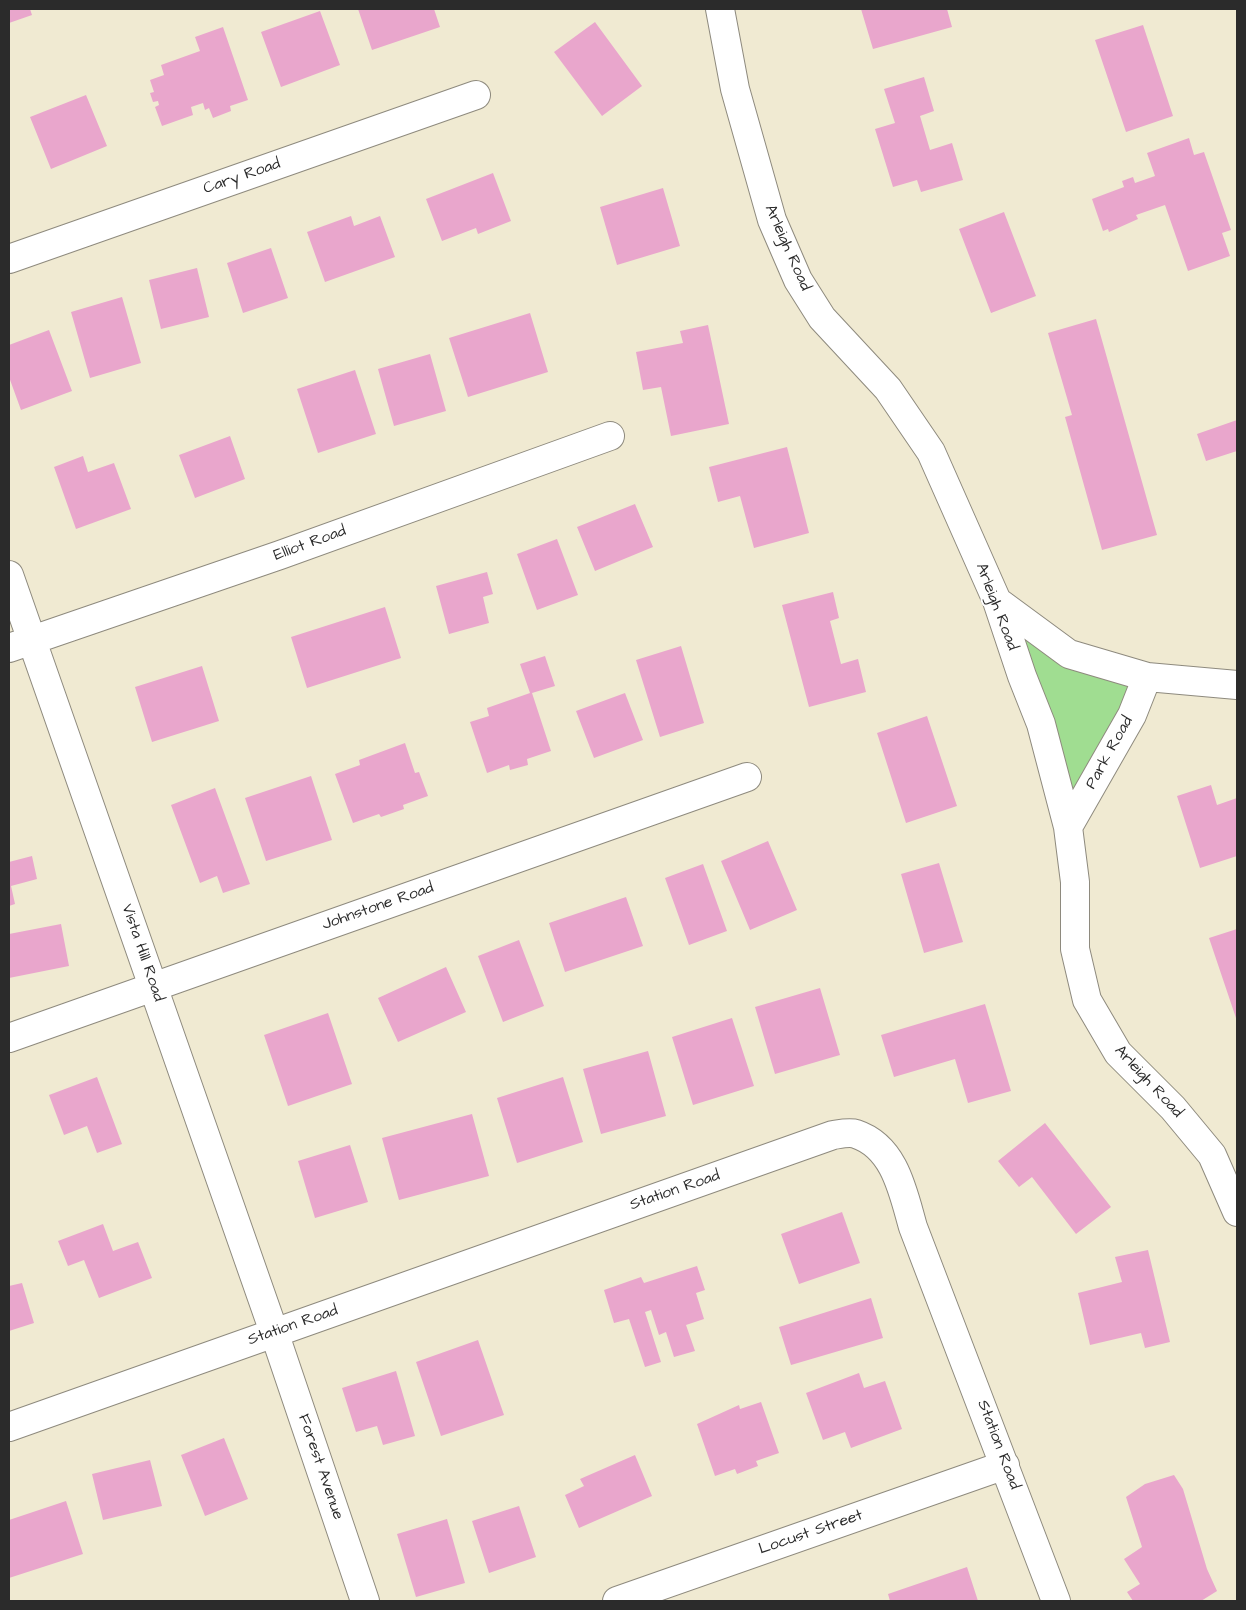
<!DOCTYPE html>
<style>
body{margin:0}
#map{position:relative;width:1246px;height:1610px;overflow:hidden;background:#f0ead2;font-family:"Architects Daughter",sans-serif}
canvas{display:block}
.frame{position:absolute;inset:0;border:10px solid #2b2b2b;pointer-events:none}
</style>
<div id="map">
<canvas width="1246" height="1610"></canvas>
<div class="frame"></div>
</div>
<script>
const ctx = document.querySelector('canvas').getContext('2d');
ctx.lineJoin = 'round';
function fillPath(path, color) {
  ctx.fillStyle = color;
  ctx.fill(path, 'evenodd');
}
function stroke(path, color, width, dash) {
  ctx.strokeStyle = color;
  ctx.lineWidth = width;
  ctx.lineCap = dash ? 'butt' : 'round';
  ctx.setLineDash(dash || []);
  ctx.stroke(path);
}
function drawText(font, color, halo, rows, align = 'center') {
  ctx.font = font + ' "Architects Daughter",sans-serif';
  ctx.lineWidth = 4;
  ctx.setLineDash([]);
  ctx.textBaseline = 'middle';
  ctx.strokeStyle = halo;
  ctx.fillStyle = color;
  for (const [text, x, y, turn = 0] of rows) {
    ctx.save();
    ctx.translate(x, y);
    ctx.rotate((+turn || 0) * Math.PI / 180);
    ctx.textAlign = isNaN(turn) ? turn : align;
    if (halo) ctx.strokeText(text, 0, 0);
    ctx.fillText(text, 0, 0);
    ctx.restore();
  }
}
const green = new Path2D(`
 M997 601 1069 654 1147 677 1068 827Z`);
const building = new Path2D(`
 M9 9H30L32 15 9 23Z
 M358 9H434L440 27 372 50Z
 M861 9H947L952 27 873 49Z
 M320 11 340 65 281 87 261 32Z
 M595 22 642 86 602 116 554 52Z
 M1143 25 1173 116 1126 132 1095 40Z
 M223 27 248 100 230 106 231 111 213 118 209 108 205 110 203 103 191 107 193 115 162 126 155 107 159 105 158 101 153 102 150 93 154 92 150 80 164 75 161 65 200 51 195 37Z
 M924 77 934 111 920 116 930 150 952 143 963 180 921 192 917 180 893 187 875 129 895 123 884 89Z
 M86 95 107 146 51 169 30 117Z
 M1189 138 1194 155 1204 152 1231 230 1222 233 1230 256 1188 271 1165 205 1136 215 1138 219 1109 232 1108 229 1103 231 1092 199 1124 187 1122 181 1133 177 1135 183 1155 176 1147 153Z
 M493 173 511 221 478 234 476 228 442 241 426 199Z
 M663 188 680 246 617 265 600 207Z
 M1004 212 1036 296 991 313 959 229Z
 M351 216 354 226 380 216 395 257 325 282 307 232Z
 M271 248 288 298 243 313 227 263Z
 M197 268 209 317 161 329 149 280Z
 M122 297 141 363 90 378 71 312Z
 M530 313 548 372 468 397 449 338Z
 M1096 319 1157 535 1102 550 1065 417 1072 415 1048 333Z
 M708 325 729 424 671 436 661 387 643 390 636 352 683 343 680 331Z
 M49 330 72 391 21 410 9 377V345Z
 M430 354 446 411 394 426 378 369Z
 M355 370 376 434 318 453 297 389Z
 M1237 420V451L1206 461 1197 434Z
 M230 436 245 479 195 498 179 455Z
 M787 447 809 533 754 548 740 496 718 502 709 467Z
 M83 456 88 472 114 463 131 509 76 529 54 467Z
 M635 504 653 547 595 571 577 527Z
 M557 539 578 595 537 610 517 554Z
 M487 572 493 594 483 597 489 623 449 634 436 586Z
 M833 592 839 618 830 621 841 664 858 659 866 692 809 707 782 605Z
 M385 607 401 658 307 688 291 637Z
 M681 646 704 723 660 737 636 660Z
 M545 656 555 686 532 693 551 751 527 759 528 765 510 770 509 765 487 773 470 722 489 716 487 708 530 693 520 664Z
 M202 666 219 721 152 742 135 687Z
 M625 693 643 740 594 758 576 711Z
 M927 716 957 806 906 823 877 733Z
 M405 743 415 773 419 772 428 796 403 805 404 809 381 817 379 814 353 823 335 774 360 765 359 760Z
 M311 776 332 840 266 861 245 798Z
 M1211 785 1217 805 1237 798V856L1200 868 1177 796Z
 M215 788 250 884 223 893 217 876 200 883 171 805Z
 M768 841 797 910 750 930 721 861Z
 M32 856 37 879 11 886 15 904 9 906V862Z
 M939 863 963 942 924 953 901 874Z
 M703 864 727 931 689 945 665 878Z
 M626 897 643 946 565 972 549 923Z
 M61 924 69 966 9 978V934Z
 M1237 929V1021L1209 938Z
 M519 940 544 1006 503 1022 478 956Z
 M446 967 466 1012 398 1042 378 998Z
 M820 988 840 1055 775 1074 755 1007Z
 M985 1004 1011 1091 968 1103 955 1059 894 1077 881 1035Z
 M328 1013 352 1084 288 1106 264 1035Z
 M732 1018 754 1086 693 1105 672 1037Z
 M648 1051 666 1116 601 1134 583 1069Z
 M97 1077 122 1144 97 1153 87 1126 64 1135 49 1095Z
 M563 1077 583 1142 517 1163 497 1098Z
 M472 1114 489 1176 399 1200 382 1138Z
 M1045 1123 1111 1207 1076 1234 1032 1177 1019 1187 998 1161Z
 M350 1145 368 1202 315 1218 298 1161Z
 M842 1212 860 1263 799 1284 781 1234Z
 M103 1224 113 1251 138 1242 152 1278 99 1298 84 1260 68 1266 58 1241Z
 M1148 1250 1170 1342 1145 1348 1141 1333 1090 1345 1078 1293 1122 1282 1115 1257Z
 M697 1266 705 1290 696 1293 704 1319 686 1325 695 1351 674 1357 666 1332 659 1335 651 1310 645 1312 661 1362 645 1367 629 1319 614 1323 604 1290 641 1277 644 1283Z
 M22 1283 34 1323 9 1331V1286Z
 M871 1298 883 1338 791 1365 779 1327Z
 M478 1340 504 1415 441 1436 416 1362Z
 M396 1371 415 1436 383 1445 377 1426 356 1432 342 1388Z
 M859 1373 864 1388 885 1381 902 1429 851 1448 845 1432 823 1440 806 1393Z
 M761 1402 779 1453 756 1461 758 1466 737 1474 735 1469 715 1476 697 1424 739 1405 740 1409Z
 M224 1438 248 1499 205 1516 181 1455Z
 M635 1455 652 1496 579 1528 565 1495 584 1486 580 1479Z
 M150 1460 162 1506 103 1520 92 1474Z
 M1174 1475 1183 1489 1207 1569 1217 1591 1201 1601H1133L1127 1592 1140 1584 1124 1559 1142 1547 1126 1497 1145 1484Z
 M66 1501 83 1554 9 1578V1520Z
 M519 1506 536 1557 489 1573 472 1521Z
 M447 1519 465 1583 416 1597 397 1534Z
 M967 1567 978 1601H890L888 1594Z`);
const minor = new Path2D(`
 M720 9 735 89 772 220 798 280 822 318 888 389 931 452 997 601 1022 676 1041 724 1068 827 1075 882V949L1087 1000 1118 1053 1173 1108 1212 1155 1237 1212
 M9 259 476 95
 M9 575 274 1332 365 1601
 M997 601 1069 654 1147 677
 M9 648 280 555 610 436
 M1068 827 1132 715 1147 677 1237 685
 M9 1038 747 777
 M9 1427 833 1135C840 1134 850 1132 856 1134 895 1147 903 1192 913 1227L1056 1601
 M617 1601 1005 1465`);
const streetNames = [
 ["Cary Road",242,177,-19],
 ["Arleigh Road",787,248,66],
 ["Elliot Road",310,544,-20],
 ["Arleigh Road",996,607,69],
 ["Park Road",1110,753,-61],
 ["Johnstone Road",378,907,-19],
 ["Vista Hill Road",142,953,71],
 ["Arleigh Road",1148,1082,47],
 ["Station Road",675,1191,-19],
 ["Station Road",293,1326,-19],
 ["Station Road",998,1445,69],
 ["Forest Avenue",320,1467,71],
 ["Locust Street",811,1533,-19]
];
fillPath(green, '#a0dd91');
fillPath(building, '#e9a6cc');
stroke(minor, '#8e8a7e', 30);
stroke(minor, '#fff', 28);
drawText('16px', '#2b2b2b', '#fff', streetNames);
</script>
